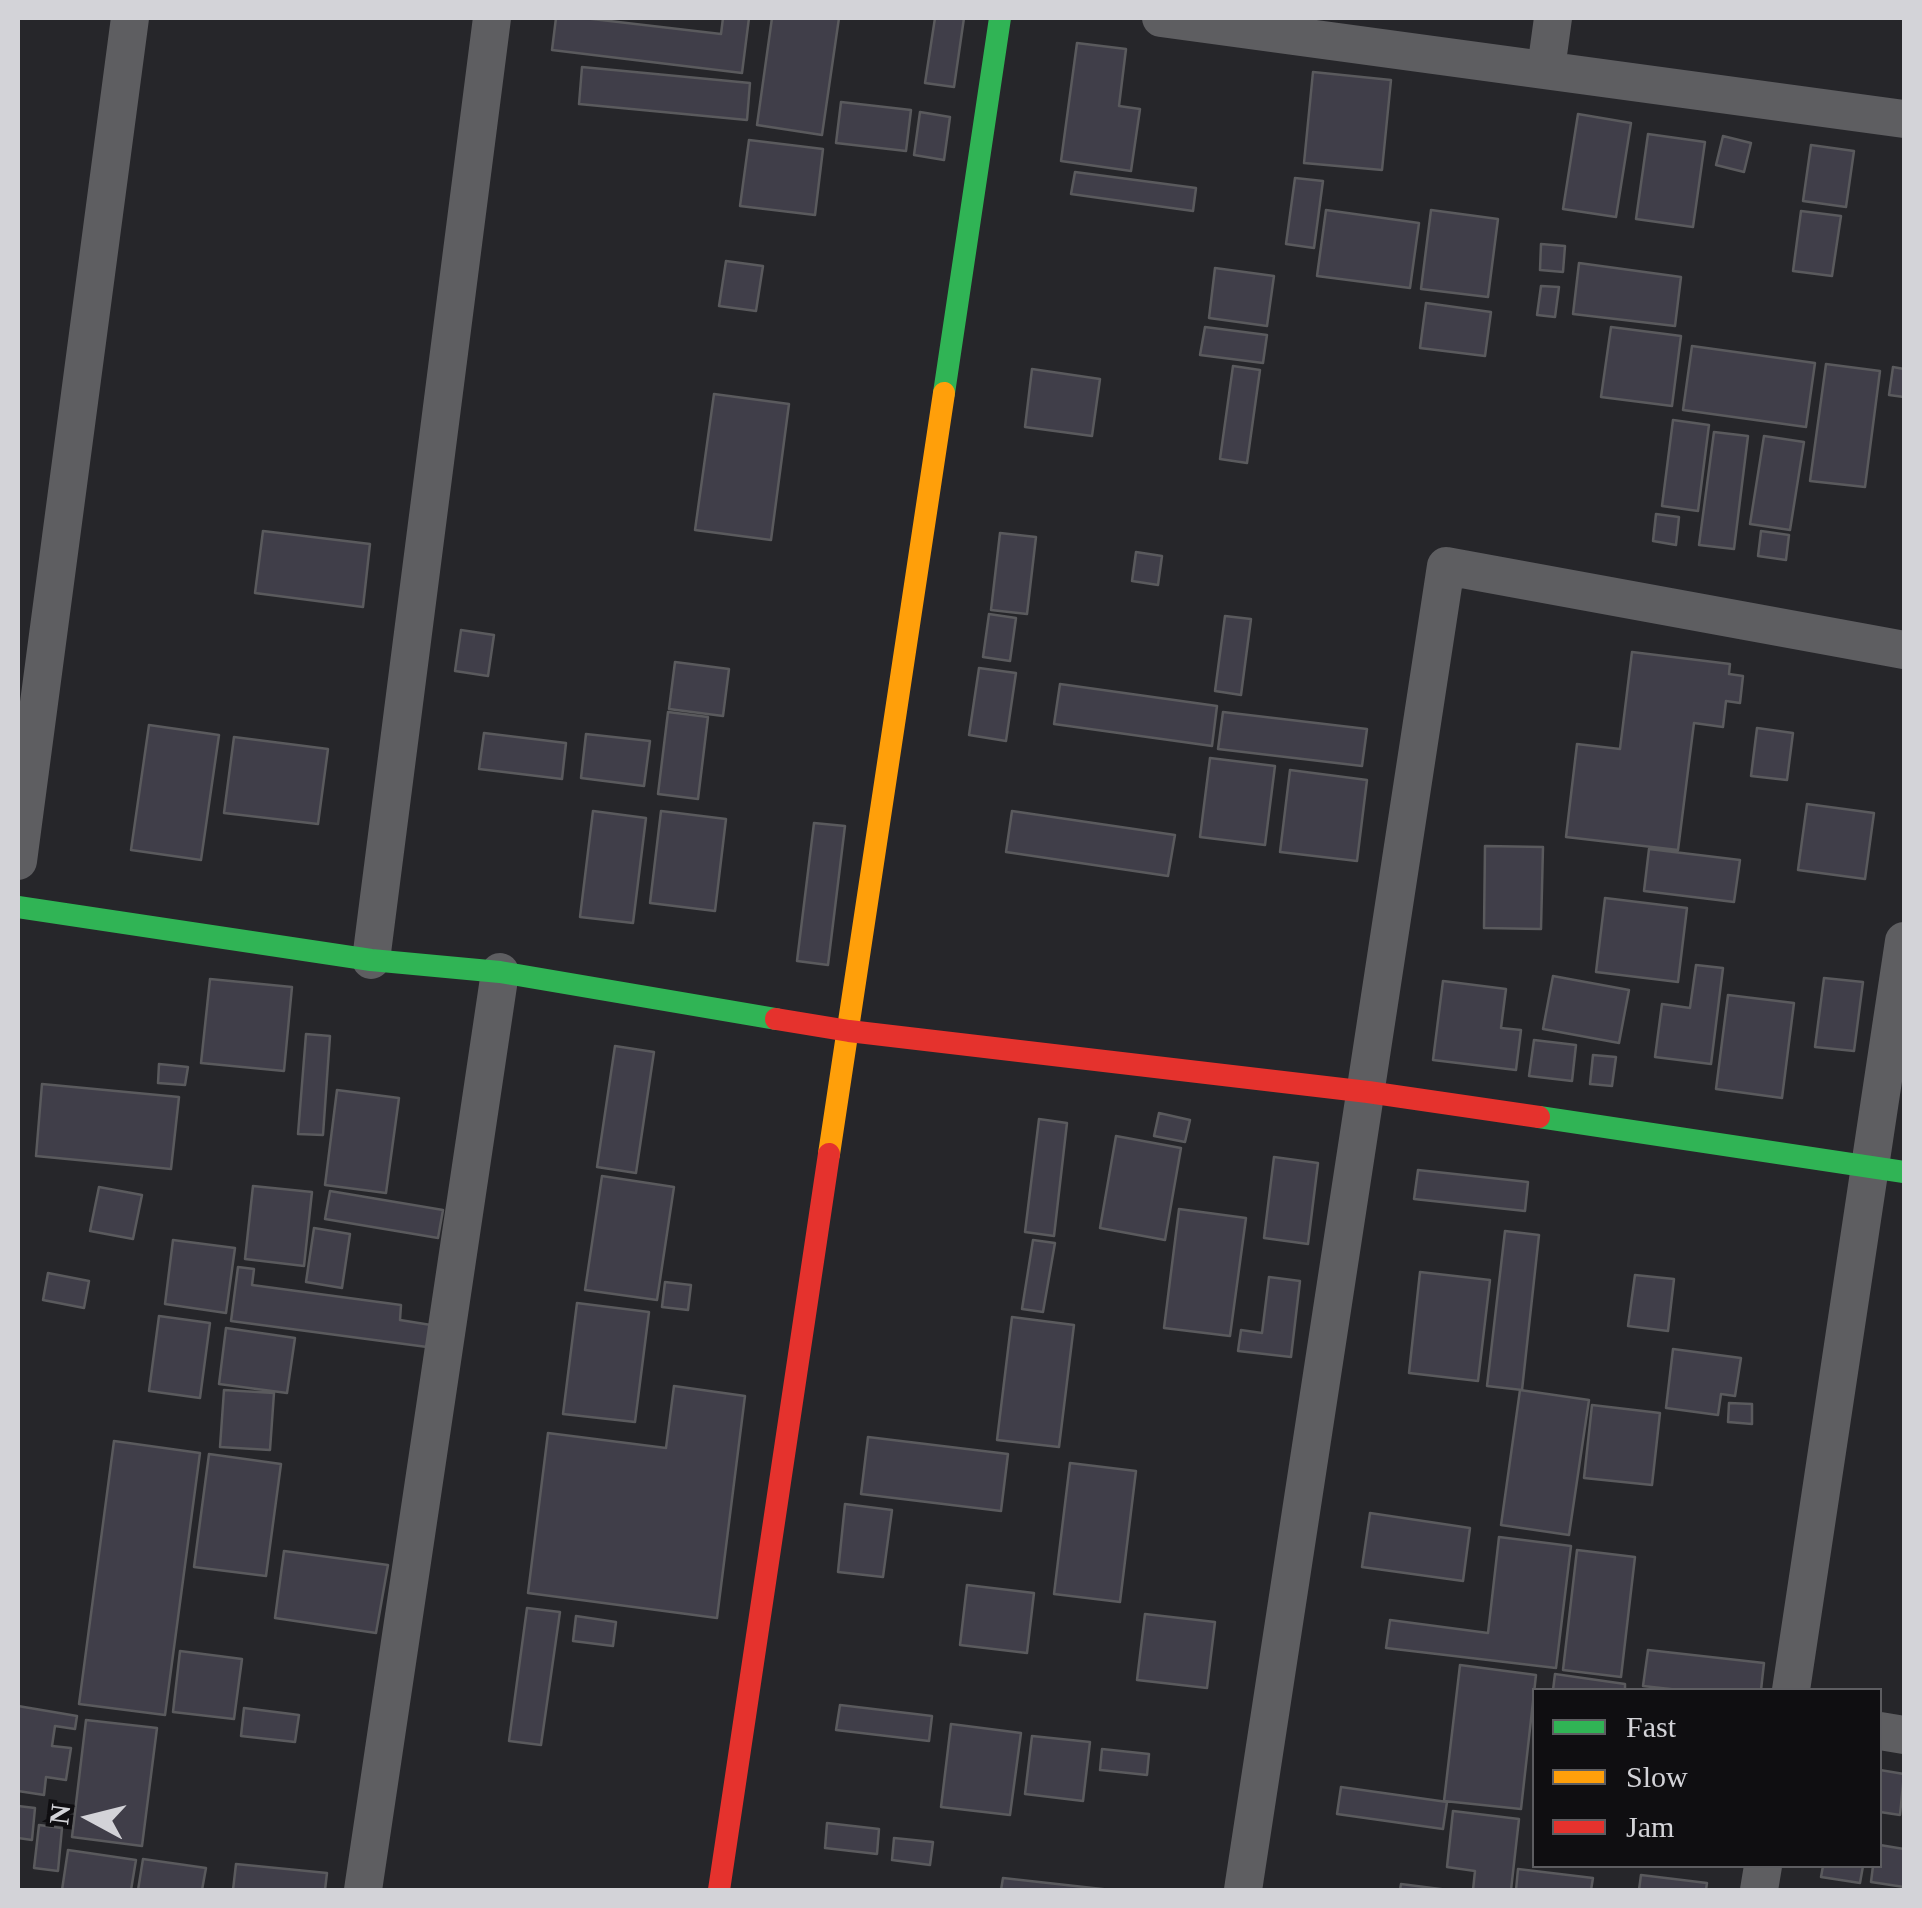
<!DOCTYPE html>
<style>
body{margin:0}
#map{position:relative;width:1922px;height:1908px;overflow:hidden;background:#26262a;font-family:Georgia,serif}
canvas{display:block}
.frame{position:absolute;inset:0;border:20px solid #d3d3d8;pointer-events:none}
.legend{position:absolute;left:1532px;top:1688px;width:350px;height:180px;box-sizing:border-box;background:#0f0e11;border:2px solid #5d5d61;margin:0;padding:12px 18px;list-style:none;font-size:30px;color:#d3d3d8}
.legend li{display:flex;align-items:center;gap:20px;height:50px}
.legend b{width:50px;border:2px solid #5d5d61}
.north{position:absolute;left:40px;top:1768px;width:100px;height:100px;-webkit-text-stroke:8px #0f0e11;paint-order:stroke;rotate:277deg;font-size:28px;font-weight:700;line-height:40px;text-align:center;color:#d3d3d8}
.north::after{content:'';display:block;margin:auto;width:35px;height:45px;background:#d3d3d8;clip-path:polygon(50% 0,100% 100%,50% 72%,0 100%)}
</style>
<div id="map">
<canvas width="1922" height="1908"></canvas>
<div class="frame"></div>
<ul class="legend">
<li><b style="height:12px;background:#30b455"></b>Fast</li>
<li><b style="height:12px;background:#ff9f0a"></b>Slow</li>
<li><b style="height:12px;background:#e5322d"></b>Jam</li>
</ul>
<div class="north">N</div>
</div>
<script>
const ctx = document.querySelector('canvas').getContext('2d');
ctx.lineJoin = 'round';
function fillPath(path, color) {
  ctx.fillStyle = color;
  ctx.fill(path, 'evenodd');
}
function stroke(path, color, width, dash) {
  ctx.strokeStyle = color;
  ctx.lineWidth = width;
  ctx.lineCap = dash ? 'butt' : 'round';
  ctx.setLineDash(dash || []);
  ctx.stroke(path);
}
const building = new Path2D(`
 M556 18H584L721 34 723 18H749L742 73 552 50Z
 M772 18H839L822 135 757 125Z
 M935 18H964L954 87 925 83Z
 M1077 43 1126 49 1119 106 1140 109 1131 171 1061 161Z
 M582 67 750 83 747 120 579 104Z
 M1313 72 1391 80 1382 170 1304 163Z
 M841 102 911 110 906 151 836 143Z
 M920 112 950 117 944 160 914 155Z
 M1578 114 1631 123 1616 217 1563 209Z
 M1648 134 1705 142 1693 227 1636 219Z
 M1723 136 1751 143 1744 172 1716 165Z
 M749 140 823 149 815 215 740 206Z
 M1811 145 1854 151 1846 207 1803 201Z
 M1075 172 1196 188 1193 211 1071 194Z
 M1295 178 1323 181 1314 248 1286 244Z
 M1326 210 1419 223 1410 288 1317 276Z
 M1431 210 1498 219 1488 297 1421 289Z
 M1801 211 1841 216 1832 276 1793 271Z
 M1541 244 1565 246 1563 272 1540 270Z
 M726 261 763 266 756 311 719 306Z
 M1579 263 1681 277 1675 326 1573 314Z
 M1215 268 1274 276 1267 326 1209 318Z
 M1541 286 1559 287 1555 317 1537 315Z
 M1426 303 1491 312 1485 356 1420 348Z
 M1205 327 1267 335 1263 363 1200 355Z
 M1611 327 1681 336 1672 406 1601 397Z
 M1692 346 1815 363 1806 427 1683 410Z
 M1826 364 1880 371 1865 487 1810 481Z
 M1233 366 1260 370 1247 463 1220 459Z
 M1893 367 1904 369V397L1889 395Z
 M1032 369 1100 379 1092 436 1025 427Z
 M714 394 789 404 771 540 695 530Z
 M1673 420 1709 425 1698 511 1662 506Z
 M1714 432 1748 436 1734 549 1699 545Z
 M1764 436 1804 442 1790 530 1750 524Z
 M1656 514 1679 517 1676 545 1653 541Z
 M263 531 370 544 363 607 255 593Z
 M1761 531 1789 535 1786 560 1758 556Z
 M1000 533 1036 537 1027 614 991 610Z
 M1136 552 1162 556 1158 585 1132 581Z
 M989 614 1016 618 1010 661 983 657Z
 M1225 616 1251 619 1241 695 1215 691Z
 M461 630 494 635 488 676 455 671Z
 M1632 652 1730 664 1729 674 1743 676 1740 703 1726 701 1723 727 1694 723 1678 850 1566 837 1577 744 1620 749Z
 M675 662 729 669 723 716 669 709Z
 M979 668 1016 673 1006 741 969 735Z
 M1060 684 1217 706 1212 746 1054 724Z
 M668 712 708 717 698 799 658 794Z
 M1223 712 1367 729 1362 766 1218 749Z
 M149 725 219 735 201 860 131 850Z
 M1757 728 1793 733 1787 780 1751 776Z
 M484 733 566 743 562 779 479 769Z
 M586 734 650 741 644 786 581 778Z
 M234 737 328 749 318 824 224 813Z
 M1210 758 1275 766 1265 845 1200 837Z
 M1290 770 1367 780 1357 861 1280 852Z
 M1807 804 1874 813 1865 879 1798 870Z
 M593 811 646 818 633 923 580 917Z
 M661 811 726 819 715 911 650 903Z
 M1012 811 1175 835 1168 876 1006 852Z
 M814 823 845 826 828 965 797 961Z
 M1485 846 1543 847 1541 929 1484 928Z
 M1649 849 1740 860 1734 902 1644 891Z
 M1605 898 1687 908 1678 982 1596 972Z
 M1696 965 1723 968 1711 1064 1655 1057 1662 1004 1690 1008Z
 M1553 976 1629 990 1619 1043 1543 1029Z
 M1824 978 1863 982 1854 1051 1815 1047Z
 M210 979 292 987 284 1071 201 1063Z
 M1443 981 1506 989 1501 1028 1521 1030 1516 1070 1433 1060Z
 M1728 995 1794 1003 1782 1098 1716 1089Z
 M306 1034 330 1036 323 1135 298 1134Z
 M1534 1040 1576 1045 1572 1081 1529 1076Z
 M615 1046 654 1052 636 1173 597 1167Z
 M1593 1055 1616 1057 1612 1086 1590 1084Z
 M159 1064 188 1067 185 1085 158 1083Z
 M42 1084 179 1097 171 1169 36 1156Z
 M337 1090 399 1098 386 1193 325 1185Z
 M1159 1113 1190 1120 1185 1142 1154 1136Z
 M1039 1119 1067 1123 1054 1236 1025 1232Z
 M1116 1136 1181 1148 1165 1240 1100 1228Z
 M1274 1157 1318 1163 1308 1244 1264 1238Z
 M1418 1170 1528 1182 1525 1211 1414 1199Z
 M602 1176 674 1187 657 1300 585 1290Z
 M253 1186 312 1192 304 1266 245 1259Z
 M99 1187 142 1195 133 1239 90 1231Z
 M330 1191 443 1210 438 1238 325 1219Z
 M1179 1209 1246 1218 1230 1336 1164 1328Z
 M314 1228 350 1234 342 1288 306 1282Z
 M1505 1231 1539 1235 1522 1390 1487 1386Z
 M173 1240 235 1248 226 1313 165 1304Z
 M1033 1240 1055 1243 1043 1312 1022 1309Z
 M238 1267 254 1269 252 1285 401 1305 400 1320 431 1325 427 1347 231 1321Z
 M1420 1272 1490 1280 1478 1381 1409 1373Z
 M48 1273 89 1281 84 1308 43 1300Z
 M1635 1275 1674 1279 1668 1331 1628 1326Z
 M1269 1277 1300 1281 1291 1357 1238 1351 1241 1330 1262 1333Z
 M665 1282 691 1285 688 1310 662 1307Z
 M577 1303 649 1312 635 1422 563 1414Z
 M159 1316 210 1323 200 1398 149 1391Z
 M1012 1317 1074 1325 1059 1447 997 1440Z
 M226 1328 295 1338 287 1393 219 1384Z
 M1673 1349 1741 1358 1735 1396 1721 1394 1718 1415 1666 1408Z
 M674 1386 745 1396 717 1618 528 1593 548 1433 666 1448Z
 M224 1390 274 1393 270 1450 220 1447Z
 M1520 1390 1589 1400 1569 1535 1501 1525Z
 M1729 1403 1752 1404V1424L1728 1422Z
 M1592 1405 1660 1413 1652 1485 1584 1478Z
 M868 1437 1008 1454 1001 1511 861 1494Z
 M114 1441 200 1453 165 1715 79 1704Z
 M209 1454 281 1464 266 1576 194 1567Z
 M1070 1463 1136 1471 1120 1602 1054 1594Z
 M845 1504 892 1510 883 1577 838 1572Z
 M1370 1513 1470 1528 1463 1581 1362 1567Z
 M1499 1537 1571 1546 1556 1668 1386 1648 1390 1620 1488 1633Z
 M1577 1550 1635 1557 1621 1677 1563 1670Z
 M284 1551 388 1565 376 1633 275 1618Z
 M967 1585 1034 1593 1027 1653 960 1645Z
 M527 1608 560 1612 541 1745 509 1741Z
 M1145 1614 1215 1622 1207 1688 1137 1680Z
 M576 1616 616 1622 613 1646 573 1641Z
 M1648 1650 1764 1663 1761 1690H1679L1643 1686Z
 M180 1651 242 1659 234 1719 173 1712Z
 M1460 1665 1536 1675 1521 1809 1444 1801Z
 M1555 1674 1625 1684V1690H1553Z
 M840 1705 932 1716 929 1741 836 1730Z
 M18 1706 77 1716 75 1729 55 1726 52 1746 71 1748 66 1780 46 1777 44 1795 18 1791Z
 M244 1708 299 1715 295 1742 241 1736Z
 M86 1720 157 1728 142 1846 72 1837Z
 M951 1724 1021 1733 1010 1815 941 1807Z
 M1032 1736 1090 1742 1083 1801 1025 1794Z
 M1102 1749 1149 1754 1147 1775 1100 1770Z
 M1880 1770 1904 1774 1900 1815 1880 1812Z
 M1341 1787 1447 1802 1443 1829 1337 1814Z
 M18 1806 35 1808 32 1840 18 1838Z
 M1453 1811 1519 1819 1511 1890H1473L1475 1871 1447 1867Z
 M827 1823 879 1829 877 1854 825 1848Z
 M39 1825 62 1828 58 1871 34 1868Z
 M894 1838 933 1842 930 1865 892 1860Z
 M1880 1845 1904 1849V1887L1871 1882 1873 1866H1880Z
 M68 1850 136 1860 131 1890H62Z
 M143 1859 206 1868 202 1890H138Z
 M236 1864 327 1873 325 1890H233Z
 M1823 1866H1863L1860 1883 1821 1877Z
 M1518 1869 1593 1878 1591 1890H1516Z
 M1641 1875 1707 1883 1706 1890H1639Z
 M1003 1878 1111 1890H1001Z
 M1401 1884 1448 1890H1400Z`);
const street = new Path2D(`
 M1161 18 1904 119
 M1546 69 1553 18
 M18 861 130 18
 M371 960 492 18
 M1791 1690 1904 941
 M1880 1731 1904 1735
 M363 1890 500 972
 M1243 1890 1446 566 1904 650
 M1759 1890 1763 1866`);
const fast = new Path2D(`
 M944 393 1000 18
 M18 907 371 960 500 972 776 1019
 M1539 1117 1904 1172`);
const slow = new Path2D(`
 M829 1154 944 393`);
const jam = new Path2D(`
 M776 1019 849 1031 1368 1092 1539 1117
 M719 1890 829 1154`);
fillPath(building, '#403e49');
stroke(building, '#5a5a5d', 2.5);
stroke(street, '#5e5e61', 38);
stroke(fast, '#30b455', 22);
stroke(slow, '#ff9f0a', 22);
stroke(jam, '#e5322d', 22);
</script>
